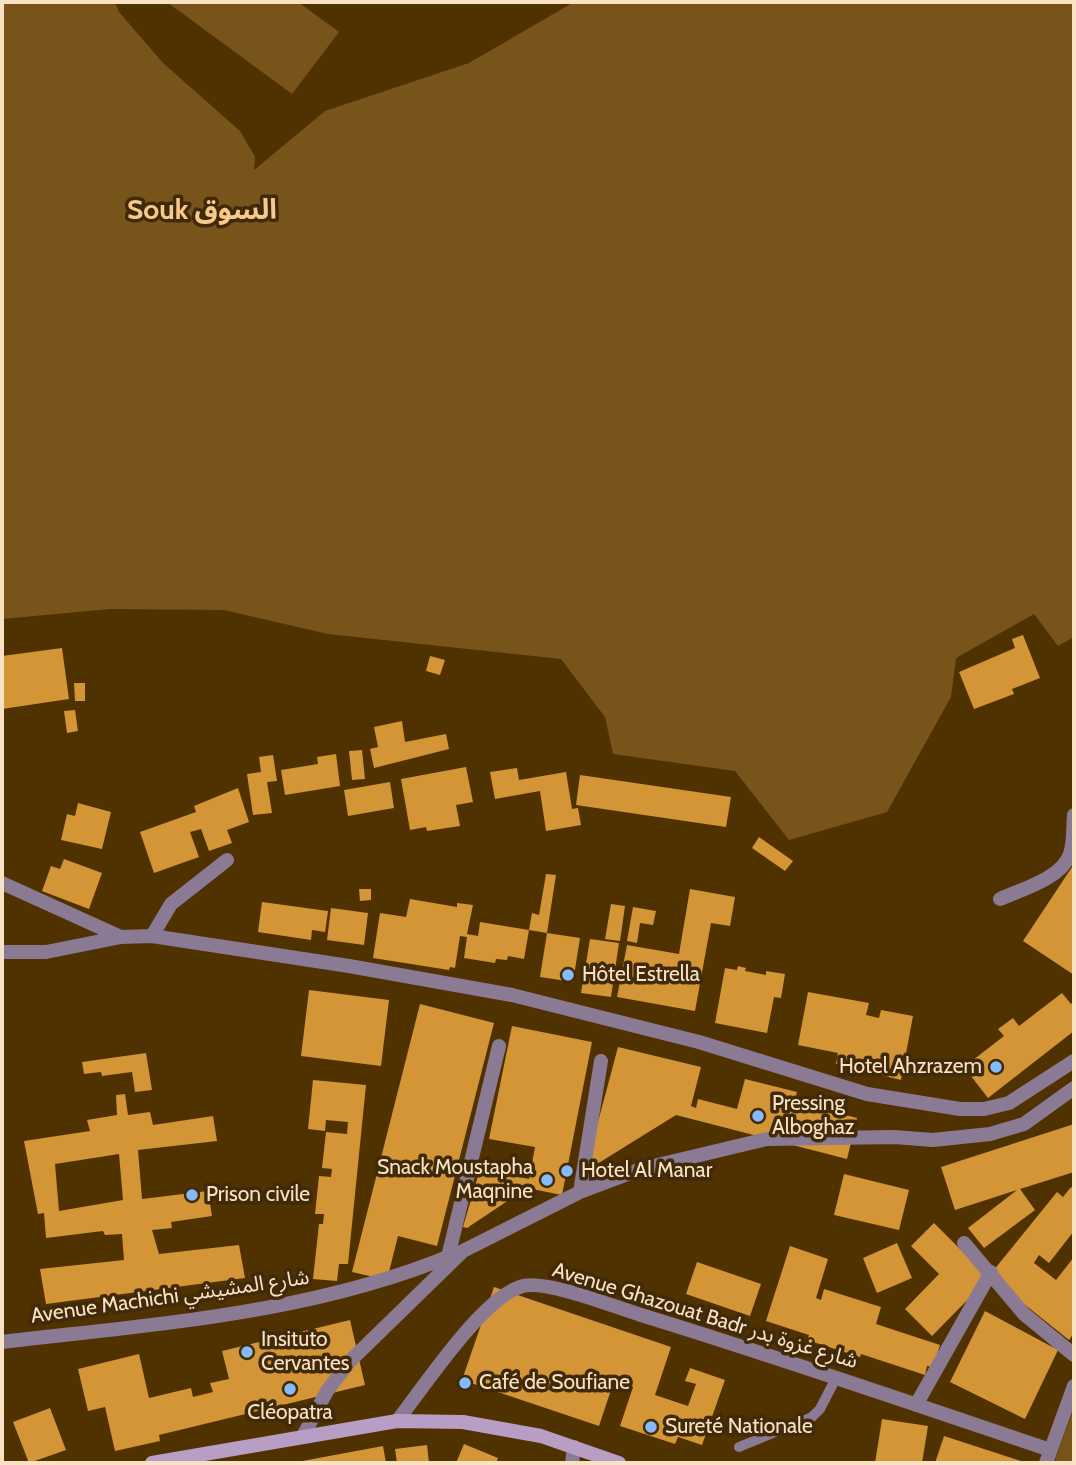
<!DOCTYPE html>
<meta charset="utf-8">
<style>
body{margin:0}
#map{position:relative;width:1076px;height:1465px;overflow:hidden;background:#503200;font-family:Cabin,sans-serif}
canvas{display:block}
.frame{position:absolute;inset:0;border:4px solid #f9e2c4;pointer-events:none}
</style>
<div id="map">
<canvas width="1076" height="1465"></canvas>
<div class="frame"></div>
</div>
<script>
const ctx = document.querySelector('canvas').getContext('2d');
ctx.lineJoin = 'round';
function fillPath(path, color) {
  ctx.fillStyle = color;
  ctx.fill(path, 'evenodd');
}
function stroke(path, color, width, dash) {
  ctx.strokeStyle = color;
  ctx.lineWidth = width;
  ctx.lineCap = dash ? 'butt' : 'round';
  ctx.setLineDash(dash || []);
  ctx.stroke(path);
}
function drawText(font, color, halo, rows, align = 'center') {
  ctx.font = font + ' Cabin,"Noto Sans Arabic",sans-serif';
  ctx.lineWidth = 7;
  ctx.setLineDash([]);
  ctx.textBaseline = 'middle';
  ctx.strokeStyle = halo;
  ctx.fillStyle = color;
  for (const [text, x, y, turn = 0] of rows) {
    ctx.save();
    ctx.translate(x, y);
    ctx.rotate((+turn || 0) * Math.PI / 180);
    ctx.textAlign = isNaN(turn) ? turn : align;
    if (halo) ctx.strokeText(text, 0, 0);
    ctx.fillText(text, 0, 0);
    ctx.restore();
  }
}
const green = new Path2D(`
 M2 2H115L119 12 163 63 240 131 255 157 254 170 325 111 469 63 574 2H1074V637L1058 646 1034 614 956 658 951 697 887 812 789 840 735 771 613 754 605 717 561 659 328 634 224 610 110 609 2 619Z
 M167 2H298L339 32 292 94Z
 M1074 1408V1463H1054Z`);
const building = new Path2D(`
 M1023 635 1040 678 1012 689 1014 694 974 709 959 672 1015 648 1012 639Z
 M62 648 69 699 2 709V656Z
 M430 656 445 660 440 675 426 671Z
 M74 683H85V701H75Z
 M75 710 78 731 67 733 64 711Z
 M402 721 405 742 446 734 449 749 374 768 370 749 378 747 374 727Z
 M362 750 365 779 352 780 349 751Z
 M336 754 340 786 285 795 281 770 318 764 317 757Z
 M273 755 277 781 267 782 272 813 253 815 247 774 261 772 259 757Z
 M466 767 473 802 456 805 460 826 427 831 426 827 410 830 401 779Z
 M517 768 519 780 566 772 572 809 578 808 581 825 546 831 540 791 495 799 490 772Z
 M580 775 731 797 726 827 576 805Z
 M390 782 394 808 348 816 344 790Z
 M238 788 249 822 227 830 232 843 209 851 201 829 190 832 199 857 154 873 140 832 196 812 194 806Z
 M78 803 111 812 102 849 61 840 67 814 75 816Z
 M759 837 793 861 785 871 752 848Z
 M64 859 102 873 89 909 42 891 51 866 60 869Z
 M1074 864V975L1023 941Z
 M546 874 556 875 547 933 580 938 573 982 540 977 547 933 529 930 532 913 539 915Z
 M359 889H371V900L360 901Z
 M690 889 735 897 730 926 711 923 695 1011 617 997 627 945 679 954Z
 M410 899 457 907V903L473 905 467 934 478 936 480 922 529 930 524 959 508 956 507 960 496 959 495 963 464 958 467 937 460 936 455 968 450 967 449 970 373 958 380 913 406 917Z
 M262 902 328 911 325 932 312 930 311 940 258 932Z
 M611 904 625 906 620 941 605 939Z
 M633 907 656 911 653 925 640 923 637 943 627 941Z
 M331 908 368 913 364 945 327 940Z
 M590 939 619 943 611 997 581 993Z
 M738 966 746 968 745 971 766 975V971L785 974 781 998 774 997 767 1033 715 1023 725 968 737 970Z
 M309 990 389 1000 381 1066 301 1056Z
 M808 992 869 1003 866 1015 879 1018 881 1010 913 1016 901 1080 836 1064 838 1053 798 1045Z
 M1062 993 1071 1004 1074 1001V1031L988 1098 964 1067 1004 1036 998 1029 1013 1018 1019 1026Z
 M420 1004 494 1023 437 1246 398 1236 387 1280 352 1272Z
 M512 1026 592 1042 562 1195 527 1188 467 1228 463 1227 480 1169 529 1179 535 1147 489 1139Z
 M618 1047 701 1067 691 1106 696 1108 698 1099 737 1109 745 1079 797 1092 795 1099 802 1104 857 1118 847 1159 676 1115 589 1169 586 1167Z
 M146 1053 152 1090 135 1092 132 1072 102 1076 101 1072 84 1074 82 1062Z
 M313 1080 366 1085 348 1264H339L337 1281 313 1279 319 1224H323L324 1214H315L319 1176 331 1177 332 1169 322 1168 326 1132 347 1134 348 1122 326 1120 325 1131 308 1129Z
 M125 1094 128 1115 150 1112 153 1125 213 1116 217 1141 138 1150 142 1199 208 1191 212 1216 171 1222 172 1228 152 1230 159 1254 239 1245 245 1278 46 1304 40 1269 124 1260 122 1234 105 1235 103 1231 46 1238 44 1213 38 1214 24 1141 90 1131 87 1120 117 1115 116 1095ZM119 1154 123 1200 59 1211 55 1164Z
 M1074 1124V1172L1020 1189 1035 1210 984 1248 968 1228 1017 1190 955 1210 941 1167Z
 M844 1174 909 1190 899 1230 834 1215Z
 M1071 1187 1074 1190V1231L1049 1263 1039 1255 1034 1263 1056 1280 1074 1257V1333L1069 1340 989 1276 1057 1192 1063 1197Z
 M934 1223 989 1278 932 1336 905 1309 939 1274 911 1246Z
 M897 1243 912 1278 877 1293 863 1258Z
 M790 1246 828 1259 816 1298 821 1300 824 1289 881 1307 876 1324 940 1345 933 1367 927 1366 925 1375 861 1354 860 1357 807 1340 809 1335 766 1321Z
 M697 1262 761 1284 750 1316 686 1294Z
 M494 1287 671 1347 655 1395 688 1406 696 1384 685 1381 690 1368 725 1380 702 1445 678 1437 675 1444 620 1426 633 1387 614 1381 599 1426 462 1380Z
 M985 1311 1058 1350 1025 1419 950 1382Z
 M350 1320 365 1385 159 1435 160 1441 115 1451 105 1407 88 1411 78 1369 139 1354 149 1398 191 1388 193 1397 213 1392 210 1383 229 1379 222 1351Z
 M50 1408 66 1450 29 1463 13 1422Z
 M882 1419 928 1426 922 1463H875Z
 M944 1436 1027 1463H935Z
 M464 1444 498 1458 496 1463H456Z
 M427 1445 429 1463H397L395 1449Z
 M383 1446 386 1463H297V1462Z`);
const lane = new Path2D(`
 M739 1447 812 1417 820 1409 836 1378`);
const street = new Path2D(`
 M2 883 121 937 152 936 349 966 512 995 699 1042 867 1094 960 1109H984L1009 1103 1074 1061
 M1000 899C1022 889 1061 879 1070 854 1074 842 1073 827 1074 815
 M152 936 171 904 227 860
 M2 952H46L121 937
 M580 1192 601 1061
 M964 1243 1024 1314 1074 1355
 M448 1257 499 1046
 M2 1342C154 1324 312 1314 455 1254
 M916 1405 991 1272
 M397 1421C424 1387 483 1296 523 1286 547 1280 615 1307 641 1315 778 1357 914 1404 1050 1450
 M303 1436 327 1391 349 1362 463 1251 580 1192 641 1169 767 1139 894 1137 933 1140 990 1134 1024 1124 1074 1088
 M572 1463 574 1447
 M1046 1463 1074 1386`);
const secondary = new Path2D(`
 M152 1463 397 1421 463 1422 541 1436 619 1463`);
const markers = [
 [568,975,7,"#86bbfb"],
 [996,1067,7,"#86bbfb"],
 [758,1116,7,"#86bbfb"],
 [567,1171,7,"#86bbfb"],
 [547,1180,7,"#86bbfb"],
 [192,1195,7,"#86bbfb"],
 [247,1352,7,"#86bbfb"],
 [465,1383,7,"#86bbfb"],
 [290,1389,7,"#86bbfb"],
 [651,1427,7,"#86bbfb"]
];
const poiNames = [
 ["Hôtel Estrella",582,975],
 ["Hotel Ahzrazem",982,1067,"right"],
 ["Pressing",772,1104],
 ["Alboghaz",772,1128],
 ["Snack Moustapha",533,1168,"right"],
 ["Maqnine",533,1192,"right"],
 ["Hotel Al Manar",581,1171],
 ["Prison civile",206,1195],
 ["Insituto",261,1340],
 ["Cervantes",261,1364],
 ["Café de Soufiane",479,1383],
 ["Cléopatra",290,1413,"center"],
 ["Sureté Nationale",665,1427]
];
const streetNames = [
 ["Avenue Machichi شارع المشيشي",170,1297,-8],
 ["Avenue Ghazouat Badr شارع غزوة بدر",705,1316,17]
];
const districtNames = [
 ["Souk السوق",202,211]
];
fillPath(green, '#79541a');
fillPath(building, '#d39536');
stroke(lane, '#8a7a93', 10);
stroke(street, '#8a7a93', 14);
stroke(secondary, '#b89dc5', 14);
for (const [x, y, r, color] of markers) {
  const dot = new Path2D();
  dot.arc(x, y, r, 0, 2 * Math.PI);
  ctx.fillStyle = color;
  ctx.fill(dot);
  stroke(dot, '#402a09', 2.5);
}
drawText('21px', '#f9e2c4', '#402a09', poiNames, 'left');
drawText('21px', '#f9e2c4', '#402a09', streetNames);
drawText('bold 28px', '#f6c88a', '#402a09', districtNames);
</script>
